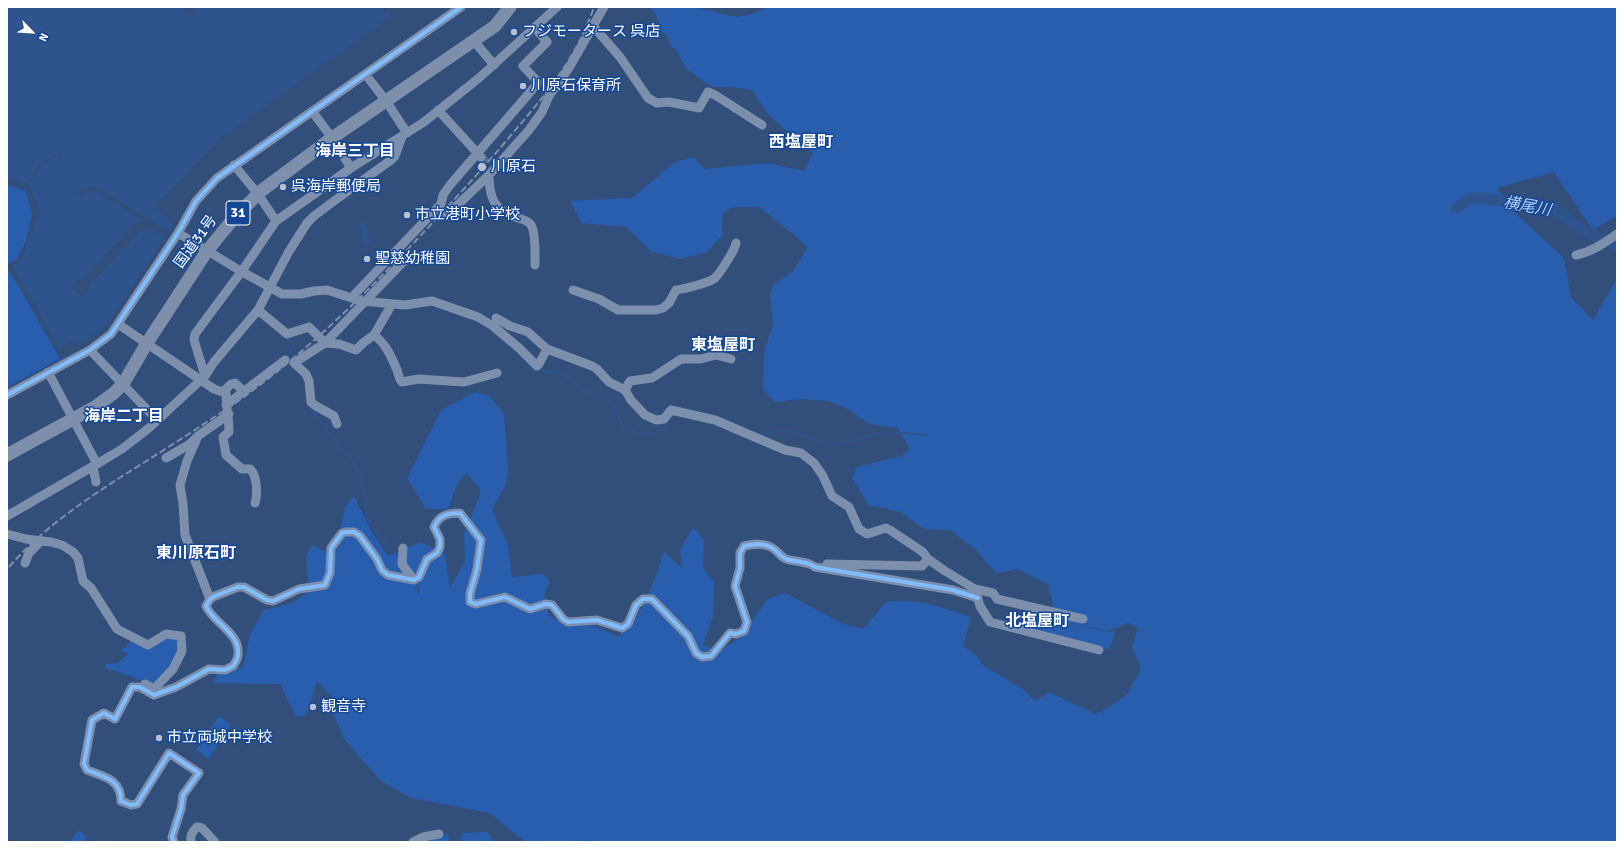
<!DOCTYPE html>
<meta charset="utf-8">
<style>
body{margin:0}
#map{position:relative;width:1624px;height:849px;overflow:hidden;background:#324e7a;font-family:Signika,sans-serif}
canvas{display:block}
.frame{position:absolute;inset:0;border:8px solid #fff;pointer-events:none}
.north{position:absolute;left:12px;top:12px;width:40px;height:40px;-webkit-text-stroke:3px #154797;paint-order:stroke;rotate:115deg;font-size:11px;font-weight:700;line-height:16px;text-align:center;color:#fff}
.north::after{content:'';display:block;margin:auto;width:14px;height:18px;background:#fff;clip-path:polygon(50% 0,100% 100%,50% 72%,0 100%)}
</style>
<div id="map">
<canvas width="1624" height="849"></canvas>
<div class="frame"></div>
<div class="north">N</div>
</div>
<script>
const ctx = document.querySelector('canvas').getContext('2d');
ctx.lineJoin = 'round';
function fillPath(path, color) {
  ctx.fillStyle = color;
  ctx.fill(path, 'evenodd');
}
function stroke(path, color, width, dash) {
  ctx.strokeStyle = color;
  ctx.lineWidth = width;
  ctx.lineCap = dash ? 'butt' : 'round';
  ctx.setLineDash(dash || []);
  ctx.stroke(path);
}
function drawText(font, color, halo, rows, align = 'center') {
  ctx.font = font + ' Signika,"Noto Sans JP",sans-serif';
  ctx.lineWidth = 3;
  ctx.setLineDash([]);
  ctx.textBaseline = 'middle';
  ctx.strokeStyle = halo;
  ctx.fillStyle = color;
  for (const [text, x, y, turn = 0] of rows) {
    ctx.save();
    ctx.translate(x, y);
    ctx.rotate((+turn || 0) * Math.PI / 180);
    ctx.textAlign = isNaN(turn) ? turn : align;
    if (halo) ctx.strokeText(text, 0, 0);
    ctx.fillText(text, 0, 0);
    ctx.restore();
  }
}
const green = new Path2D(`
 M650 7C664 7 678 5 691 7 723 11 734 26 767 7H1617V216L1593 230 1554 172 1497 188 1512 210 1564 258 1571 297 1593 320 1617 279V842H591L592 840 587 842H526L489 813 411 798 381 781 344 739 333 713 332 697 317 681 306 715 296 717 280 684 213 683 218 673 243 667 250 634 264 610 290 604 309 592 306 555 313 545 335 557 345 507 354 496 373 534 388 556 421 542 444 553 450 587 465 562 464 534 480 495V489L467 473 458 482 448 509H426L407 478 441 410 475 392 489 396 504 414 508 472 505 486 492 509 508 546 512 577 543 574 550 581 544 595 549 616 560 621 598 627 618 637 638 616 654 581 664 552 682 568 680 550 693 527 704 540 703 567 714 582 713 617 703 645 719 650 739 639 768 599 785 593 843 624 863 629 886 602C916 598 944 607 971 618L963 646 975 654 984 666 1024 690 1035 701 1049 692 1095 714 1106 709 1126 696 1141 669 1132 647 1138 627 1128 623 1108 631 1059 621 1108 632 1115 631 1110 649 1100 648 1032 632 1039 609 1054 613 1056 621H1057L1048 584 1018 569 996 573 975 549 950 530 924 529 900 512 868 505 852 477 857 467 902 456 910 449 898 428 869 424 848 409 828 401 800 399 775 402 763 390 764 353 773 324 770 296 773 285 794 270 807 248 799 239 759 207H735L723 212 722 236 707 252 680 259 650 251 627 227 582 223 570 201 632 198 675 162 694 157 704 169 768 163 804 171 813 153 784 129 768 114 752 90 733 87H712L685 68 677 51 672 47 667 36 662 32 655 12Z
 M7 185 26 191 32 215 26 240 17 259 7 264Z
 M7 268 18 285 60 359 7 387Z
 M162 639H177L180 654 154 687 133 677 105 668 106 664 118 663 128 654 121 651 123 647 125 648 131 640 148 648Z
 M219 716 231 725 209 759 196 750Z
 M79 830 87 837 84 842H69Z
 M487 832 495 842H461L462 833Z
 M448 834 449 842H421L422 841Z`);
const water = new Path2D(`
 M7 7H381L385 13 388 11 392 16 221 138 155 206 173 223 169 231 93 185 78 191 79 196 93 190 145 221 134 224 83 279H80L72 287 82 297 90 289V284L141 231C153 227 155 231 165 238L108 322 96 334 75 345 73 340 59 348 12 264 21 261 40 213 29 186 27 185 43 163 59 156 60 158 62 157 61 154 41 162 25 184 7 178Z
 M366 222 371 245 364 246 359 224Z`);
const pier = new Path2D(`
 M181 7H192L195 12 188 17Z`);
const stream = new Path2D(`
 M289 338V347L295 359
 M539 367C545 374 553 374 561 372 569 378 577 386 586 391 594 396 604 394 611 401 617 407 617 416 621 423 628 433 651 437 661 430 665 428 666 424 667 420
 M310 404 309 408 321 421 339 447 351 458 362 476 368 520 391 551 399 556
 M764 437C789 421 800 438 824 443 844 447 860 437 878 433 891 431 914 434 927 435
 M416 583 419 593`);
const river = new Path2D(`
 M1456 208 1471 198H1483L1514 203 1552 208 1586 232 1617 247`);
const minorTunnel = new Path2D(`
 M481 157 493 169`);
const minor = new Path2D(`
 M604 7 593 26 620 57 648 98 657 103 669 102 699 108 708 92 715 95 762 125
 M474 41 494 65
 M366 75 386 101 407 133
 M438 110 481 157
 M312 111 332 138 351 168
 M234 165 258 194 276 221
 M447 215 489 175
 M178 233 239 270 282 294H301L314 291 327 290 361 301 405 305 432 301 478 317 493 326 519 348 537 366 539 364 547 349
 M1576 255C1592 252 1604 243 1617 234
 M535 265C535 255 536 233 531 225 528 220 523 220 518 218 495 211 489 199 489 175L529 130 542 112 549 96 569 68 593 26
 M573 290 599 299 618 310H656L663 308 669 303 676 290C684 289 709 283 715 278 720 273 735 250 736 243
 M352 297 441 204 443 195 450 185 538 83V82L523 66 547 42 535 28
 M258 310 287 334 309 327 325 343 339 344 356 350 363 343 374 335 392 304
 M496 318 510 326 528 332 547 349 592 366 597 369 609 382 625 390 631 400 645 415 656 420 664 419 671 410 715 420 785 450 801 453 814 463 823 476 832 496 849 507 859 529 867 534 886 528 890 530 923 552 928 559 945 571 975 589 980 606 990 622 1099 650
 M118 324 214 389 226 393C226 406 229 419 229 432L223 437 226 455 242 469H250C257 475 258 494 255 503
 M374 335C386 344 391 356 397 370 399 375 398 378 402 382L418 379 464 382 497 373
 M90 350 156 419
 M48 372 97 464
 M205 376 194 340 195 334 244 268 276 221 351 168 424 122 479 78 557 7
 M625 390 630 381 652 378 681 359H701L716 355 731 359
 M223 392 231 384 235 383 244 392
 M7 395 90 350 111 334 178 233 196 201 217 178 461 7
 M226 405 285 360
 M337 424 334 416 316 406 311 402 309 381 306 374 294 363 325 343 405 260 416 257
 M166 458 190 444 196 438
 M93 467 96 482
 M7 516 97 464 122 449 149 428 205 376 214 362 258 310 288 253 307 223 314 216 334 201 391 160 395 156 402 137
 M7 534 26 539 51 542 62 545 73 552 78 558 83 581 91 588 117 629 148 645 166 634 181 636 182 651 173 669 154 689 145 684
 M403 548 402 564 414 580
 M25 563 29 553 41 541
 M827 564 922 566 928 559
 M975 589 993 593 997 599 1083 619
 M210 599 185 535 183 504 180 485 187 461 198 436 229 414
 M174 842 172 837 181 809 183 795 199 773 169 753 137 804 131 805 121 801C121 779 104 777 87 770L84 764 92 720 104 713 115 719 132 687H140L154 695 176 687 209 669 225 670 233 666C235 663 238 658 238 655 241 633 212 622 206 606L210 599 215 596 238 587H244L267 600 273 601 299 589 325 585 330 573 331 548 342 533 346 532H354L360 536 377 559 382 570 388 575 414 580 419 577 427 559 437 553 440 547V539L434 527C439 515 448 513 460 513L481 540 477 569 470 594V602L476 604 505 597 530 609 546 604 552 605 563 619 568 622 597 620 622 628 628 624 636 605 643 599H652L688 636 696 653 702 657 711 656 730 633 736 634 744 631 747 622 735 586 740 568V553L744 546C753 544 765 542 774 549 778 552 781 557 786 559 795 562 808 561 815 567L953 590 978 598
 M191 842C190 835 192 832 197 827L202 828 215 842
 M413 842 423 837 439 834`);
const highway = new Path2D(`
 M7 455 95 407 114 393 123 384 147 343 207 251 234 218 261 191 332 138 495 26 510 7`);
const rail = new Path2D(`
 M9 567C42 529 82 502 124 475 158 454 192 432 225 410 292 365 351 308 407 250 439 216 471 182 501 147 539 102 575 63 594 7`);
const cycleway = new Path2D(`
 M7 395 90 350 111 334 178 233 196 201 217 178 461 7
 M174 842 172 837 181 809 183 795 199 773 169 753 137 804 131 805 121 801C121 779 104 777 87 770L84 764 92 720 104 713 115 719 132 687H140L154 695 176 687 209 669 225 670 233 666C235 663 238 658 238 655 241 633 212 622 206 606L210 599 215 596 238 587H244L267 600 273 601 299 589 325 585 330 573 331 548 342 533 346 532H354L360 536 377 559 382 570 388 575 414 580 419 577 427 559 437 553 440 547V539L434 527C439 515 448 513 460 513L481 540 477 569 470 594V602L476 604 505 597 530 609 546 604 552 605 563 619 568 622 597 620 622 628 628 624 636 605 643 599H652L688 636 696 653 702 657 711 656 730 633 736 634 744 631 747 622 735 586 740 568V553L744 546C753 544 765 542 774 549 778 552 781 557 786 559 795 562 808 561 815 567L953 590 978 598`);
const markers = [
 [514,32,4,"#b7c1d0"],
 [523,86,4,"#b7c1d0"],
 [482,167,5,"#b7c1d0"],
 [283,187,4,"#b7c1d0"],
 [407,215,4,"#b7c1d0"],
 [367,259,4,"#b7c1d0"],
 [313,707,4,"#b7c1d0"],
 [159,738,4,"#b7c1d0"]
];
const shields = [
 [238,213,24]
];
const shieldNames = [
 ["31",238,213]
];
const poiNames = [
 ["フジモータース 呉店",522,32],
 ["川原石保育所",531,86],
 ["川原石",491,167],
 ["呉海岸郵便局",291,187],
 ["市立港町小学校",415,215],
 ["聖慈幼稚園",375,259],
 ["観音寺",321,707],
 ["市立両城中学校",167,738]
];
const streetNames = [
 ["国道31号",196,242,-54]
];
const neighbourhoodNames = [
 ["西塩屋町",801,143],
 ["海岸三丁目",355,152],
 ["東塩屋町",723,346],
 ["海岸二丁目",124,417],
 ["東川原石町",196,554],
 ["北塩屋町",1037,622]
];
const waterNames = [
 ["横尾川",1527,207,10]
];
fillPath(green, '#295eae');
fillPath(water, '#2e538d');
fillPath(pier, '#324e7a');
stroke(stream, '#2e538d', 2);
stroke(river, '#2e538d', 11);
stroke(minorTunnel, '#51698e', 9, [9, 4.5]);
stroke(minor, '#7c8fad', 9);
stroke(highway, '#7d8fab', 13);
stroke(rail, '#7d8fab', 2, [7, 3]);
stroke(cycleway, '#80bcff', 4);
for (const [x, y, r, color] of markers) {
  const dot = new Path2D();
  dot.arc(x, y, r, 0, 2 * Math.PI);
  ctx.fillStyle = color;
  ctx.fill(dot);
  stroke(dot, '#154797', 1.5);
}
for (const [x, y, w] of shields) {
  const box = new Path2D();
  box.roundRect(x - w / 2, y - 12, w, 24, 3);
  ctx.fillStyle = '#154797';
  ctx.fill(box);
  stroke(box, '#fff', 1);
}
drawText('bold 14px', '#fff', null, shieldNames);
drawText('15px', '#fff', '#154797', poiNames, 'left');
drawText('15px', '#fff', '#154797', streetNames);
drawText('bold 16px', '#fff', '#154797', neighbourhoodNames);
drawText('italic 16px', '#b3cff9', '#154797', waterNames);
</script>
